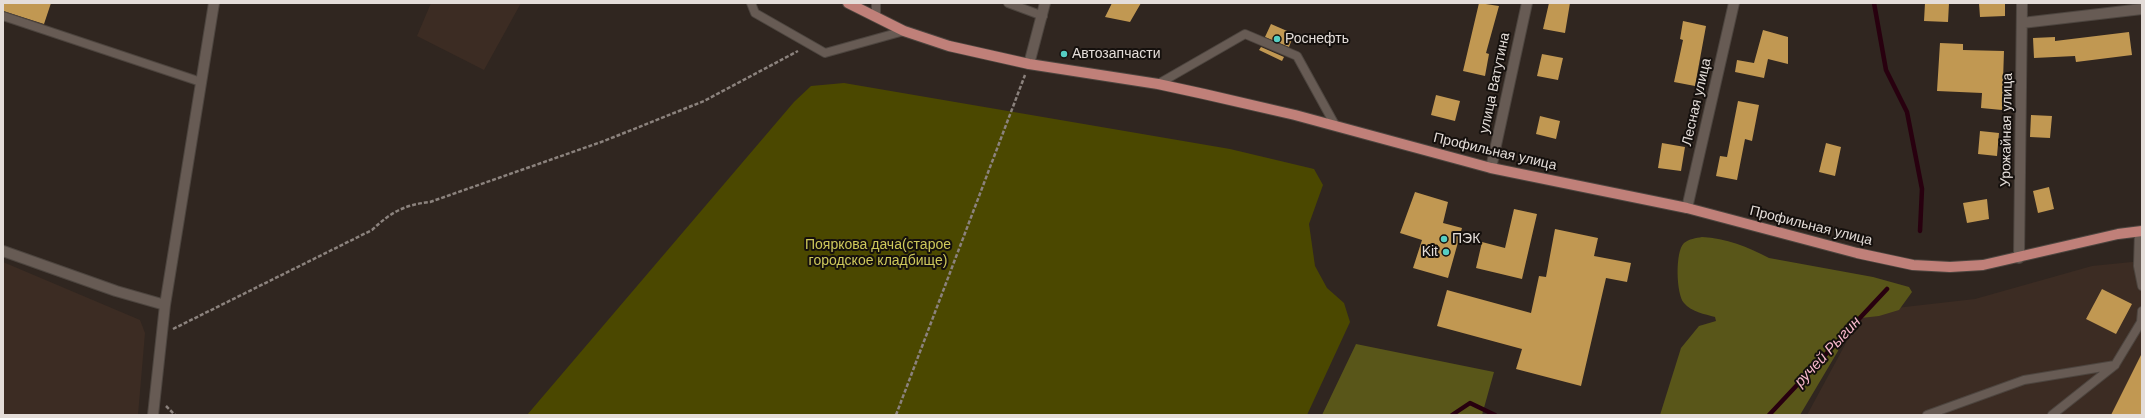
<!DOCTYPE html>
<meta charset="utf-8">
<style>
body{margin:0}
#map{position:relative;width:2145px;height:418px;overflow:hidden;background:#302620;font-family:Arial,sans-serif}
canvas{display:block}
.frame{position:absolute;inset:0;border:4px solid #e4ddd9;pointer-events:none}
</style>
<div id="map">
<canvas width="2145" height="418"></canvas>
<div class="frame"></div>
</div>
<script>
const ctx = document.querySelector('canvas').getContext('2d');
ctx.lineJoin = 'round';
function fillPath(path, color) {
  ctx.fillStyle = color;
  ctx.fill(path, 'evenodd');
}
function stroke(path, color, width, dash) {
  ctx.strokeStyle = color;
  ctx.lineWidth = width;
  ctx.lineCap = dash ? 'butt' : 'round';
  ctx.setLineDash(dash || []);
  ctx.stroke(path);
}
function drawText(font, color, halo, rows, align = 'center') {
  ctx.font = font + ' Arial,sans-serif';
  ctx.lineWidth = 4;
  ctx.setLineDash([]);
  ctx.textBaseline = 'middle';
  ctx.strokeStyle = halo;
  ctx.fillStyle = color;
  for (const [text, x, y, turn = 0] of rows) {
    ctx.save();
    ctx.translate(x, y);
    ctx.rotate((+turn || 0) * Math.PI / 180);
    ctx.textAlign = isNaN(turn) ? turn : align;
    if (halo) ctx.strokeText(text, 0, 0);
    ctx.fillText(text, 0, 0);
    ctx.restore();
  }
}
const built = new Path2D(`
 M431 3H521L484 70 417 36Z
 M2142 261V415H1807L1860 317 1887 309 1975 299 2092 266Z
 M3 262 140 320 145 333 138 415H3Z`);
const green = new Path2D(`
 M844 83 1230 149 1314 169 1323 185 1309 224 1315 266 1327 288 1344 303 1350 322 1307 415H527L794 102 811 86Z`);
const forest = new Path2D(`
 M1702 237C1726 238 1748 247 1769 258L1873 277 1909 287 1912 292 1899 310 1879 316 1852 319 1845 325 1838 351 1800 415H1660L1681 348 1699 326 1716 321 1715 317C1705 314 1691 312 1684 303 1676 294 1675 251 1684 243 1689 239 1696 238 1702 237Z
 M1356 344 1494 372 1482 415H1322Z`);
const stream = new Path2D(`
 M1874 3 1886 70 1907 112 1922 189 1920 231
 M1452 415 1470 403 1495 415
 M1769 415 1887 289`);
const building = new Path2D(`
 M3 3H51L44 24 3 11Z
 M1112 3H1141L1130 22 1105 17Z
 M1479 3 1499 6 1486 53 1489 54 1485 76 1463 71Z
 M1549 3H1570L1565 33 1543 29Z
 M1925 3H1949L1948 22 1924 21Z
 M1979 3H2005V16L1980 17Z
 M1683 21 1706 26 1695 86 1674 82 1683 40 1680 39Z
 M1271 24 1294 34 1289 47 1265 37Z
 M1763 30 1788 37V64L1768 59 1764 78 1735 72 1737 60 1754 63Z
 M2129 32 2132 55 2076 62 2075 56 2034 58 2033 38 2055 37V41Z
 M1940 43 1963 44V50L2004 51 2002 110 1981 108 1982 93 1937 91Z
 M1261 47 1284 57 1282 61 1259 50Z
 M1542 54 1563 58 1558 80 1537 76Z
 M1436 95 1460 101 1455 121 1431 115Z
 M1738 101 1759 105 1752 141 1745 139 1737 180 1716 176 1720 156 1727 157Z
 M2031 115 2052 116 2050 138 2030 137Z
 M1540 116 1560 121 1556 139 1536 134Z
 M1980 131 1999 133 1997 156 1978 154Z
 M1662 143 1685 147 1681 171 1658 168Z
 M1826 143 1841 147 1835 176 1819 172Z
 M2049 187 2054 209 2038 213 2033 191Z
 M1415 192 1448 202 1443 223 1462 228 1448 278 1413 268 1422 240 1400 233Z
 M1987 199 1989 219 1967 223 1963 203Z
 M1514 209 1537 214 1522 279 1476 268 1482 242 1505 248Z
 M1555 229 1598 238 1594 256 1631 263 1627 282 1606 278 1581 386 1516 369 1522 349 1437 326 1447 290 1531 313 1539 276 1546 277Z
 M2102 289 2132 304 2116 334 2086 319Z
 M2142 353V415H2111Z`);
const path = new Path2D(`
 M173 329 372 230C391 212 404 205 430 202L604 141 704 101 798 51
 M166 406 175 415
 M896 415 1025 75`);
const lane = new Path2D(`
 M751 3 755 13 825 53 904 31
 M876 3V17
 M1008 3 1043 16
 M3 16 201 82
 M1158 84 1245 34 1297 56 1335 125
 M2139 232 2138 266 2142 286
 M1927 415 2024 380 2115 365
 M2052 415 2115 365 2141 322 2142 311`);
const street = new Path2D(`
 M2022 23 2142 9
 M1029 64 1045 3
 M1491 168 1527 3
 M1687 208 1734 3
 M3 251 116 291 165 305
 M2019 258 2022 3
 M153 415 165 305 214 3`);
const primary = new Path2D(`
 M848 3 904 31 949 46 1029 64 1158 84 1204 94 1295 115 1491 168 1687 208 1857 253 1913 265 1950 267 1983 265 2118 234 2142 231`);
const markers = [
 [1277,39,4,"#56cec3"],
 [1064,54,4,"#56cec3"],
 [1444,239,4,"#56cec3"],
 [1446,252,4,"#56cec3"]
];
const poiNames = [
 ["Роснефть",1285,39],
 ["Автозапчасти",1072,54],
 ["ПЭК",1452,239],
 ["Kit",1438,252,"right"]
];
const streetNames = [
 ["улица Ватутина",1495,83,-78],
 ["Лесная улица",1697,102,-77],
 ["Урожайная улица",2007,130,-89],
 ["Профильная улица",1495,152,13],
 ["Профильная улица",1811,226,14]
];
const parkNames = [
 ["Пояркова дача(старое",878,245],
 ["городское кладбище)",878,261]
];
const waterNames = [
 ["ручей Рыгин",1828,352,-47]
];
fillPath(built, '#3c2c23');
fillPath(green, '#4b4800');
fillPath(forest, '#595619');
stroke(stream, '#28000f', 4.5);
fillPath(building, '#c19852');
stroke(lane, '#4d453f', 10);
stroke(street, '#4d453f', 12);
stroke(primary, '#4d453f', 12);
stroke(path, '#8b827d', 2.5, [4, 2]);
stroke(lane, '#675b54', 8);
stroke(street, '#675b54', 10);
stroke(primary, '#c08079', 10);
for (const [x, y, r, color] of markers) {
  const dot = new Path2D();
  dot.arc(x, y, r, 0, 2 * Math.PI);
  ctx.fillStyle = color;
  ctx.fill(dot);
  stroke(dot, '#15100d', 1.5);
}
drawText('14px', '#e4ddd9', '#15100d', poiNames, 'left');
drawText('14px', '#e4ddd9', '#15100d', streetNames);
drawText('14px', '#cec85b', '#15100d', parkNames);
drawText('italic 15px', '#f7b7cb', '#15100d', waterNames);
</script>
